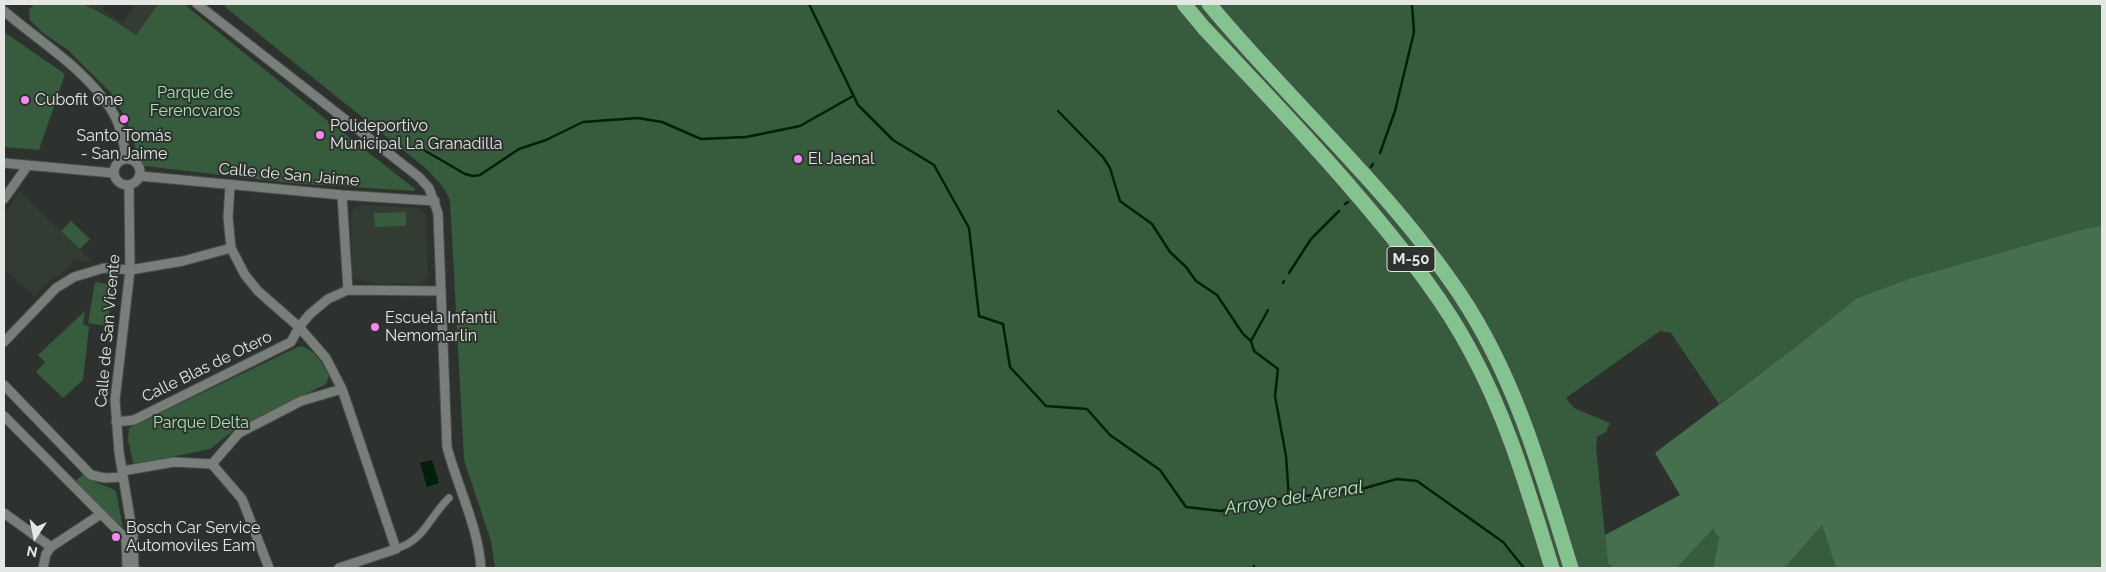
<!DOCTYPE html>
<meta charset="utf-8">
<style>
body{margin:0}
#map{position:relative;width:2106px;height:572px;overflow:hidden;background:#2d322e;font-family:Raleway,sans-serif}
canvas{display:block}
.frame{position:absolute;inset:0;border:5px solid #e4e7e4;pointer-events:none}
.north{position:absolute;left:10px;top:512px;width:50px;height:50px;-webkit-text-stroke:4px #2d322e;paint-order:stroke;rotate:191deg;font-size:14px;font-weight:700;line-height:20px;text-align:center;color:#e4e7e4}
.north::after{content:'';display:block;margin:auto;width:18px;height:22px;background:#e4e7e4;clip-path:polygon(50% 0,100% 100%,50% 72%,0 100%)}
</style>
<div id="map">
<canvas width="2106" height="572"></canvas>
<div class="frame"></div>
<div class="north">N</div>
</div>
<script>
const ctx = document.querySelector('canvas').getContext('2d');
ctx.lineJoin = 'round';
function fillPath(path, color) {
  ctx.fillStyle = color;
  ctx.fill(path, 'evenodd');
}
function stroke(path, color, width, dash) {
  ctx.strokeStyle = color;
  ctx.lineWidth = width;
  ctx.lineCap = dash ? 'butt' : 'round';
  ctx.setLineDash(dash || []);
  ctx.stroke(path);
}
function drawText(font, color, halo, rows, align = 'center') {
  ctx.font = font + ' Raleway,sans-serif';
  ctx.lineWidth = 4;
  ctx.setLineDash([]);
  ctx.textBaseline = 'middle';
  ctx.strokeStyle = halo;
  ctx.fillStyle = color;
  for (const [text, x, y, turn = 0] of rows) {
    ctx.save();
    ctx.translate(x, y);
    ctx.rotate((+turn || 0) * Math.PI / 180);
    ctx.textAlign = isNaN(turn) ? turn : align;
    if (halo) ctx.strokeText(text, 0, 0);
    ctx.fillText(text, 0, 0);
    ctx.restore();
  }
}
const built = new Path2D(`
 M80 4H105L102 9 122 23 134 7 131 4H158L136 35 99 10 91 9Z
 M20 191 92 261 84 263 79 259H75L61 275 52 279 34 296 4 269V214Z
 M360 205 418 208 423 211 426 215 428 277 424 281 420 284 393 283 388 286 355 279 352 275 351 214 354 208Z`);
const green = new Path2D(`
 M34 4C46 4 70 1 81 4 101 11 118 23 136 35L158 4H184L328 121V124L331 123 415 189 414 191 290 183 144 166 138 156 127 121 112 94 68 50 43 33 30 20 29 10Z
 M227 4H2102V226L2087 228 1911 278 1857 298 1798 345 1719 404 1671 333 1660 331 1566 398 1574 408 1610 423 1606 432 1597 437 1596 448 1608 564 1613 568H495L491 541 464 460 450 201C445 186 434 177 423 166L225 7Z
 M4 32 65 74 39 150 4 147Z
 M406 212V226L375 227 374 213Z
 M71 221 90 239 80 249 61 231Z
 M95 282 114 285 107 326 88 323Z
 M85 311 83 324 89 327 83 380 63 398 36 372 45 362 38 355Z
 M300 346C314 348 323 364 329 376L326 384 238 427 210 449 134 465 128 440 129 428Z
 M84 473C92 484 105 484 116 491L123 528 74 483Z
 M1822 525 1836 568H1785Z
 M1713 529 1719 538 1713 568H1677Z`);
const forest = new Path2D(`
 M2102 226V568H1836L1822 525 1785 568H1713L1719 538 1713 529 1677 568H1613L1608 564 1605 535 1680 495 1655 453 1798 345 1857 298 1911 278 2087 228Z`);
const water = new Path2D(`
 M432 460 439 483 427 487 420 463Z`);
const stream = new Path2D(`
 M809 4 858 105 893 140 934 165 969 228 979 316 1003 324 1010 367 1046 406 1087 409 1110 435 1160 470 1186 507 1221 511 1251 502 1358 490 1397 479 1417 481 1503 542 1524 568
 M1058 111 1103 157 1110 168 1120 201 1152 224 1170 252 1186 267 1196 281 1217 295 1243 334 1251 341
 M417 146 465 174 473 176 480 175 519 149 546 140 583 122 638 118 662 122 701 139 746 137 800 126 853 96
 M1380 153 1395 111 1414 32 1412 4
 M1371 167 1373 164
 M1345 204 1348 202
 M1289 273 1311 239 1339 211
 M1283 283 1284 281
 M1268 310 1251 341 1254 351 1278 369 1275 396 1286 456 1289 499
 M1253 568 1254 566`);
const pedestrian = new Path2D(`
 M396 549C426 539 428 518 449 498`);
const minor = new Path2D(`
 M197 4 419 177 429 188 438 213 447 447C458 488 478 526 481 568
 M4 11C40 42 86 69 112 111 120 124 124 143 126 159
 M114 172a13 13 0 1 1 26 0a13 13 0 1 1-26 0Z
 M4 163 113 173
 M140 176 342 195 435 201
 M129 186 130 270 115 400 119 452 133 536 134 568
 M230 186 228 217 231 248 245 275 258 291 299 327 326 358 342 389 396 549 339 568
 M342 195 348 290
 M4 199 28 165
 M4 342 56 288 74 277 104 268 130 270 183 261 231 248
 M4 385 91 475 105 478 123 477
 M4 416 126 539 127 567 130 568
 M116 422 134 420 291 342 299 327 310 314 328 299 348 290 441 291
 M212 464 242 499 269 568
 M122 471 174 462 212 464 239 433 301 401 342 389
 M4 513 51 547
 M43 568 46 554 51 547 101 514`);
const motorway = new Path2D(`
 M1184 4 1204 28C1263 91 1324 154 1379 221 1412 261 1445 303 1470 350 1508 419 1529 494 1552 568
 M1209 4C1291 103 1389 188 1461 296 1516 379 1542 474 1571 568`);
const markers = [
 [25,100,5,"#f589ef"],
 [124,119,5,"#f589ef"],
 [320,135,5,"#f589ef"],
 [798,159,5,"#f589ef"],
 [375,327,5,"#f589ef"],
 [116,537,5,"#f589ef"]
];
const shields = [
 [1411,259,48]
];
const shieldNames = [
 ["M-50",1411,259]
];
const parkNames = [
 ["Parque de",195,93],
 ["Ferencvaros",195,111],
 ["Parque Delta",201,423]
];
const poiNames = [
 ["Cubofit One",35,100],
 ["Polideportivo",330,126],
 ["Municipal La Granadilla",330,144],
 ["Santo Tomás",124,136,"center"],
 ["- San Jaime",124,154,"center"],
 ["El Jaenal",808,159],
 ["Escuela Infantil",385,318],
 ["Nemomarlin",385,336],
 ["Bosch Car Service",126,528],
 ["Automoviles Eam",126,546]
];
const streetNames = [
 ["Calle de San Jaime",289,175,5],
 ["Calle de San Vicente",108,331,-85],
 ["Calle Blas de Otero",207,367,-26]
];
const waterNames = [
 ["Arroyo del Arenal",1294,498,-9]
];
fillPath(built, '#323c33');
fillPath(green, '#365b3d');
fillPath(forest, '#466f4d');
fillPath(water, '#011f09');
stroke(stream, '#011f09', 2.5);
stroke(pedestrian, '#4b4f4c', 9);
stroke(minor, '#4b4f4c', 11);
stroke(motorway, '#4b4f4c', 17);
stroke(pedestrian, '#787e79', 7);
stroke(minor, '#787e79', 9);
stroke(motorway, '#84c28f', 15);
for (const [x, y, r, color] of markers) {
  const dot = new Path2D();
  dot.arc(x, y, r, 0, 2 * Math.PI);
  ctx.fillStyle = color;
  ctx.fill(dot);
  stroke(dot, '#2d322e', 2);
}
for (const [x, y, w] of shields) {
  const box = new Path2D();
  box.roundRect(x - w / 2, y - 12.5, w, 25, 4);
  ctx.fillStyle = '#2d322e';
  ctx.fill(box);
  stroke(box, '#e4e7e4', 1);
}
drawText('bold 15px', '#e4e7e4', null, shieldNames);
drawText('16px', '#a2e5ad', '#2d322e', parkNames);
drawText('16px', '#e4e7e4', '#2d322e', poiNames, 'left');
drawText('16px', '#e4e7e4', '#2d322e', streetNames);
drawText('italic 18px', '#adf0b8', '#2d322e', waterNames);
</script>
